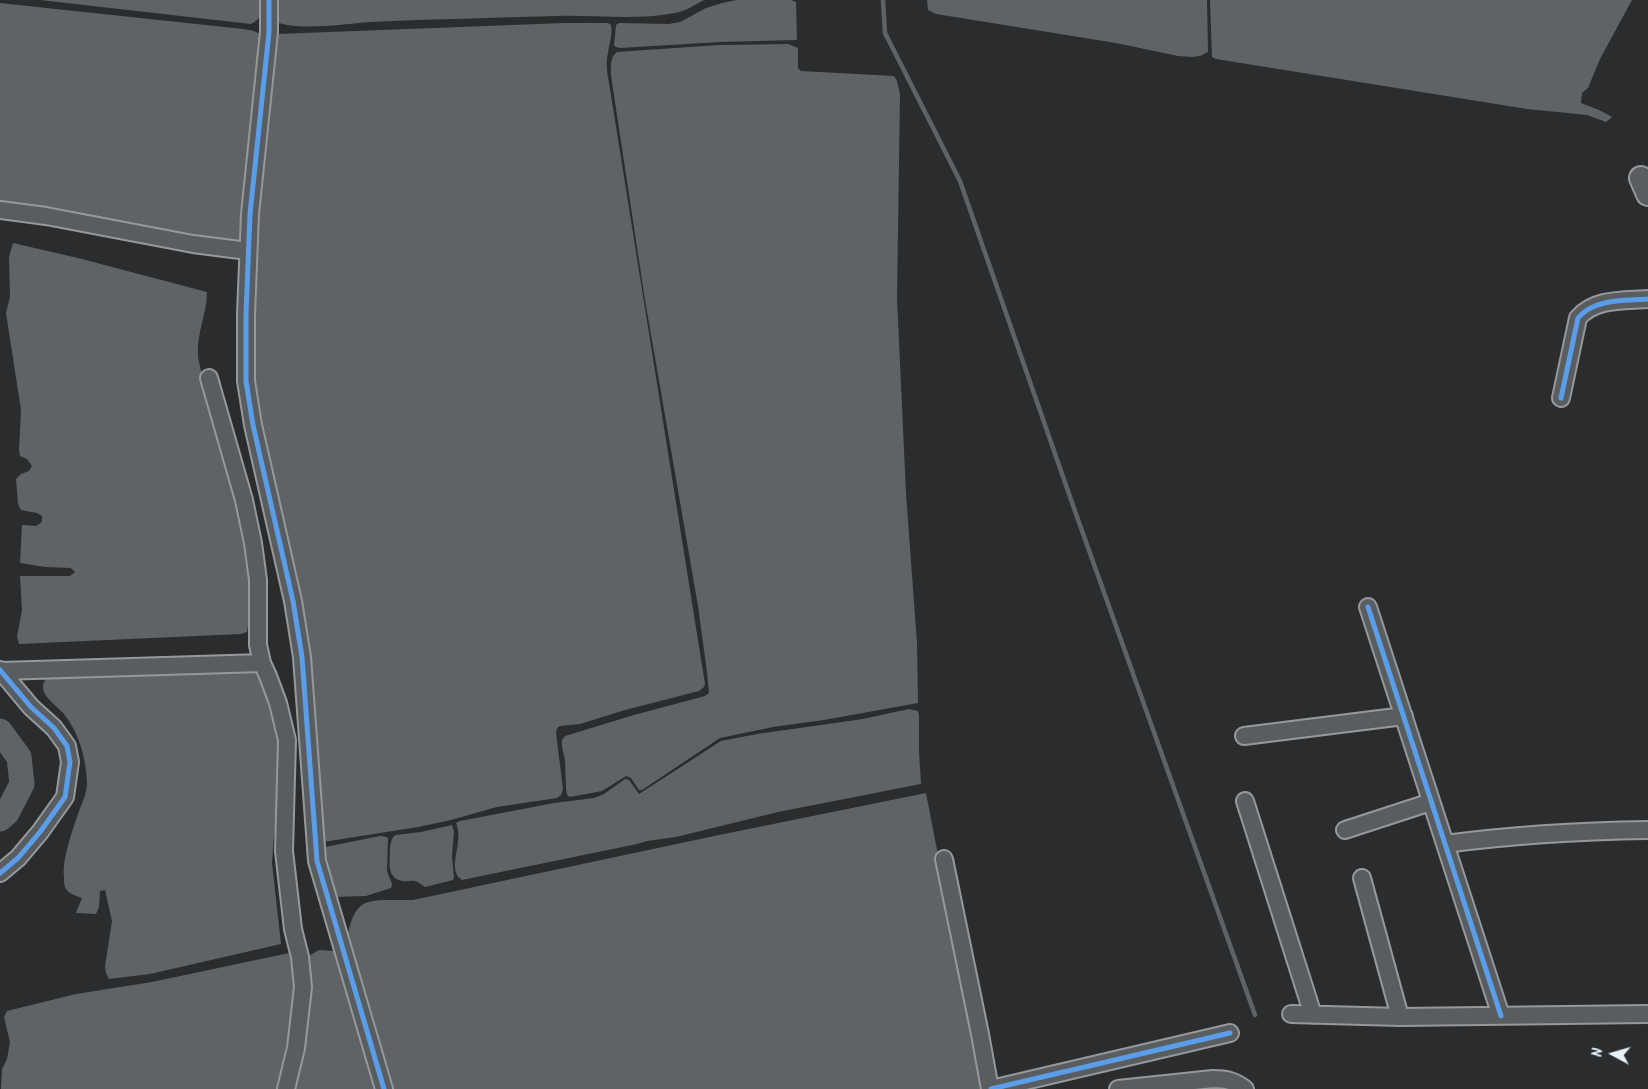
<!DOCTYPE html>
<style>
body{margin:0}
#map{position:relative;width:1648px;height:1089px;overflow:hidden;background:#2b2c2d;font-family:Kalam,sans-serif}
canvas{display:block}
.north{position:absolute;left:1588px;top:1029px;width:50px;height:50px;-webkit-text-stroke:4px #2a2d2e;paint-order:stroke;rotate:276deg;font-size:14px;font-weight:700;line-height:20px;text-align:center;color:#e8f1f8}
.north::after{content:'';display:block;margin:auto;width:18px;height:22px;background:#e8f1f8;clip-path:polygon(50% 0,100% 100%,50% 72%,0 100%)}
</style>
<div id="map">
<canvas width="1648" height="1089"></canvas>
<div class="north">N</div>
</div>
<script>
const ctx = document.querySelector('canvas').getContext('2d');
ctx.lineJoin = 'round';
function fillPath(path, color) {
  ctx.fillStyle = color;
  ctx.fill(path, 'evenodd');
}
function stroke(path, color, width, dash) {
  ctx.strokeStyle = color;
  ctx.lineWidth = width;
  ctx.lineCap = dash ? 'butt' : 'round';
  ctx.setLineDash(dash || []);
  ctx.stroke(path);
}
const water = new Path2D(`
 M40 0H263C262 11 262 19 251 24Z
 M271 0H704C693 6 682 13 669 14 632 20 594 15 556 16 494 18 432 19 370 22 344 24 299 31 276 22Z
 M737 0H791L796 2 797 40 720 42 620 48 616 47 614 45 616 25 619 23 669 24 680 22 706 8 722 3Z
 M927 0H1207L1208 52 1200 56 1192 57 1178 56 1116 43 936 14 928 10Z
 M1210 0H1632L1600 59 1588 88 1582 93 1581 103 1599 110 1612 117 1606 122 1587 115 1527 109 1216 59 1212 57Z
 M0 3 243 29 254 31 262 35 241 238 237 242 229 245 0 203Z
 M564 23H608L611 25C613 36 609 43 608 53 605 64 608 77 610 89L705 684 704 687 699 691 625 710 580 724 560 726 557 728 556 733 563 789 561 795 557 798 497 807 451 820 418 827 323 842 306 694 245 373 273 36 277 34Z
 M788 44 798 48V68L801 71 894 76 897 81 900 94 897 298 906 493 917 643 918 703 824 720 773 727 720 738 642 790H639L631 778 626 776 602 791 570 797 567 795 566 789 565 760 562 747V740L565 736 634 715 705 696 709 693 707 672 698 606 645 300 613 89C612 78 607 59 617 52L719 45Z
 M13 243 78 258 207 292C207 314 196 334 198 356 200 372 208 393 212 408 231 480 262 556 247 632L241 634 19 644 17 637 22 610 20 576H70L75 572 71 568 45 567 20 563 22 525 36 526 42 522V516L37 513 21 510 18 504 16 479 21 474 29 471 32 466 27 459 20 456 19 450 21 410 6 313 10 297 9 257Z
 M255 664 264 689 280 718 282 787 274 835 272 863 281 944 150 974 109 979 106 973 105 966 112 921 105 890 100 891 99 907 96 914 76 913 82 898C77 896 69 894 66 889 64 886 64 881 64 877 62 858 73 829 79 811 83 801 87 793 87 782 86 758 79 733 64 714 58 707 48 701 44 692 41 685 45 680 49 675Z
 M909 709 918 711 919 716V751L921 784 778 812 676 837 647 841 637 844 462 880C449 872 458 852 458 840 459 834 458 829 456 823L460 821 554 803 594 798 604 794 625 779 629 780 639 794 721 741 757 734 863 719Z
 M926 793 979 1066 982 1089H386L345 948C355 893 364 901 413 900L719 835Z
 M452 825 454 831 452 856 454 878 453 880 425 887C421 885 419 882 415 881 411 880 407 882 403 881 388 879 389 865 390 853 390 847 390 840 395 835L421 832Z
 M380 836 387 837 388 839 387 871 392 884 391 888 366 896 331 897 320 848Z
 M319 950 334 951 378 1089H291L307 957Z
 M289 953 299 1001 283 1089H1L2 1069 7 1059 10 1042 4 1017 7 1011 76 994 152 982Z`);
const stream = new Path2D(`
 M883 0 885 33 960 181 1076 514 1255 1015`);
const river = new Path2D(`
 M0 731 19 757 22 784 7 813 0 819`);
const street = new Path2D(`
 M269 0V32L250 214 246 314V381L253 425 293 601 302 657 317 861 384 1089
 M0 210 46 216 193 244 248 251
 M209 378 244 500 253 543 258 580V645L262 663
 M1561 398 1578 318C1595 298 1624 301 1648 299
 M1368 607 1501 1016
 M0 670 31 707 54 728 67 746 70 762 65 797 40 832 18 858 0 873
 M1 671 262 663 268 676 278 703 287 740 284 851 293 929 300 957 303 987 296 1048 286 1089
 M1244 736 1404 716
 M1245 801 1313 1015
 M1345 830 1431 802
 M1445 844C1513 835 1580 831 1648 830
 M944 859 980 1034 990 1089
 M1362 878 1400 1017
 M1291 1014 1400 1017 1648 1014
 M991 1089 1230 1033
 M1118 1089 1213 1079C1226 1079 1235 1081 1245 1089`);
const secondary = new Path2D(`
 M1641 178 1648 194`);
const cycleway = new Path2D(`
 M269 0V32L250 214 246 314V381L253 425 293 601 302 657 317 861 384 1089
 M1561 398 1578 318C1595 298 1624 301 1648 299
 M1368 607 1501 1016
 M0 670 31 707 54 728 67 746 70 762 65 797 40 832 18 858 0 873
 M991 1089 1230 1033`);
fillPath(water, '#5e6365');
stroke(stream, '#5e6365', 4.5);
stroke(river, '#5e6365', 25);
stroke(street, '#96989a', 20);
stroke(secondary, '#96989a', 26);
stroke(street, '#5a5d60', 16);
stroke(secondary, '#5a5d60', 22);
stroke(cycleway, '#5a9eea', 5);
</script>
